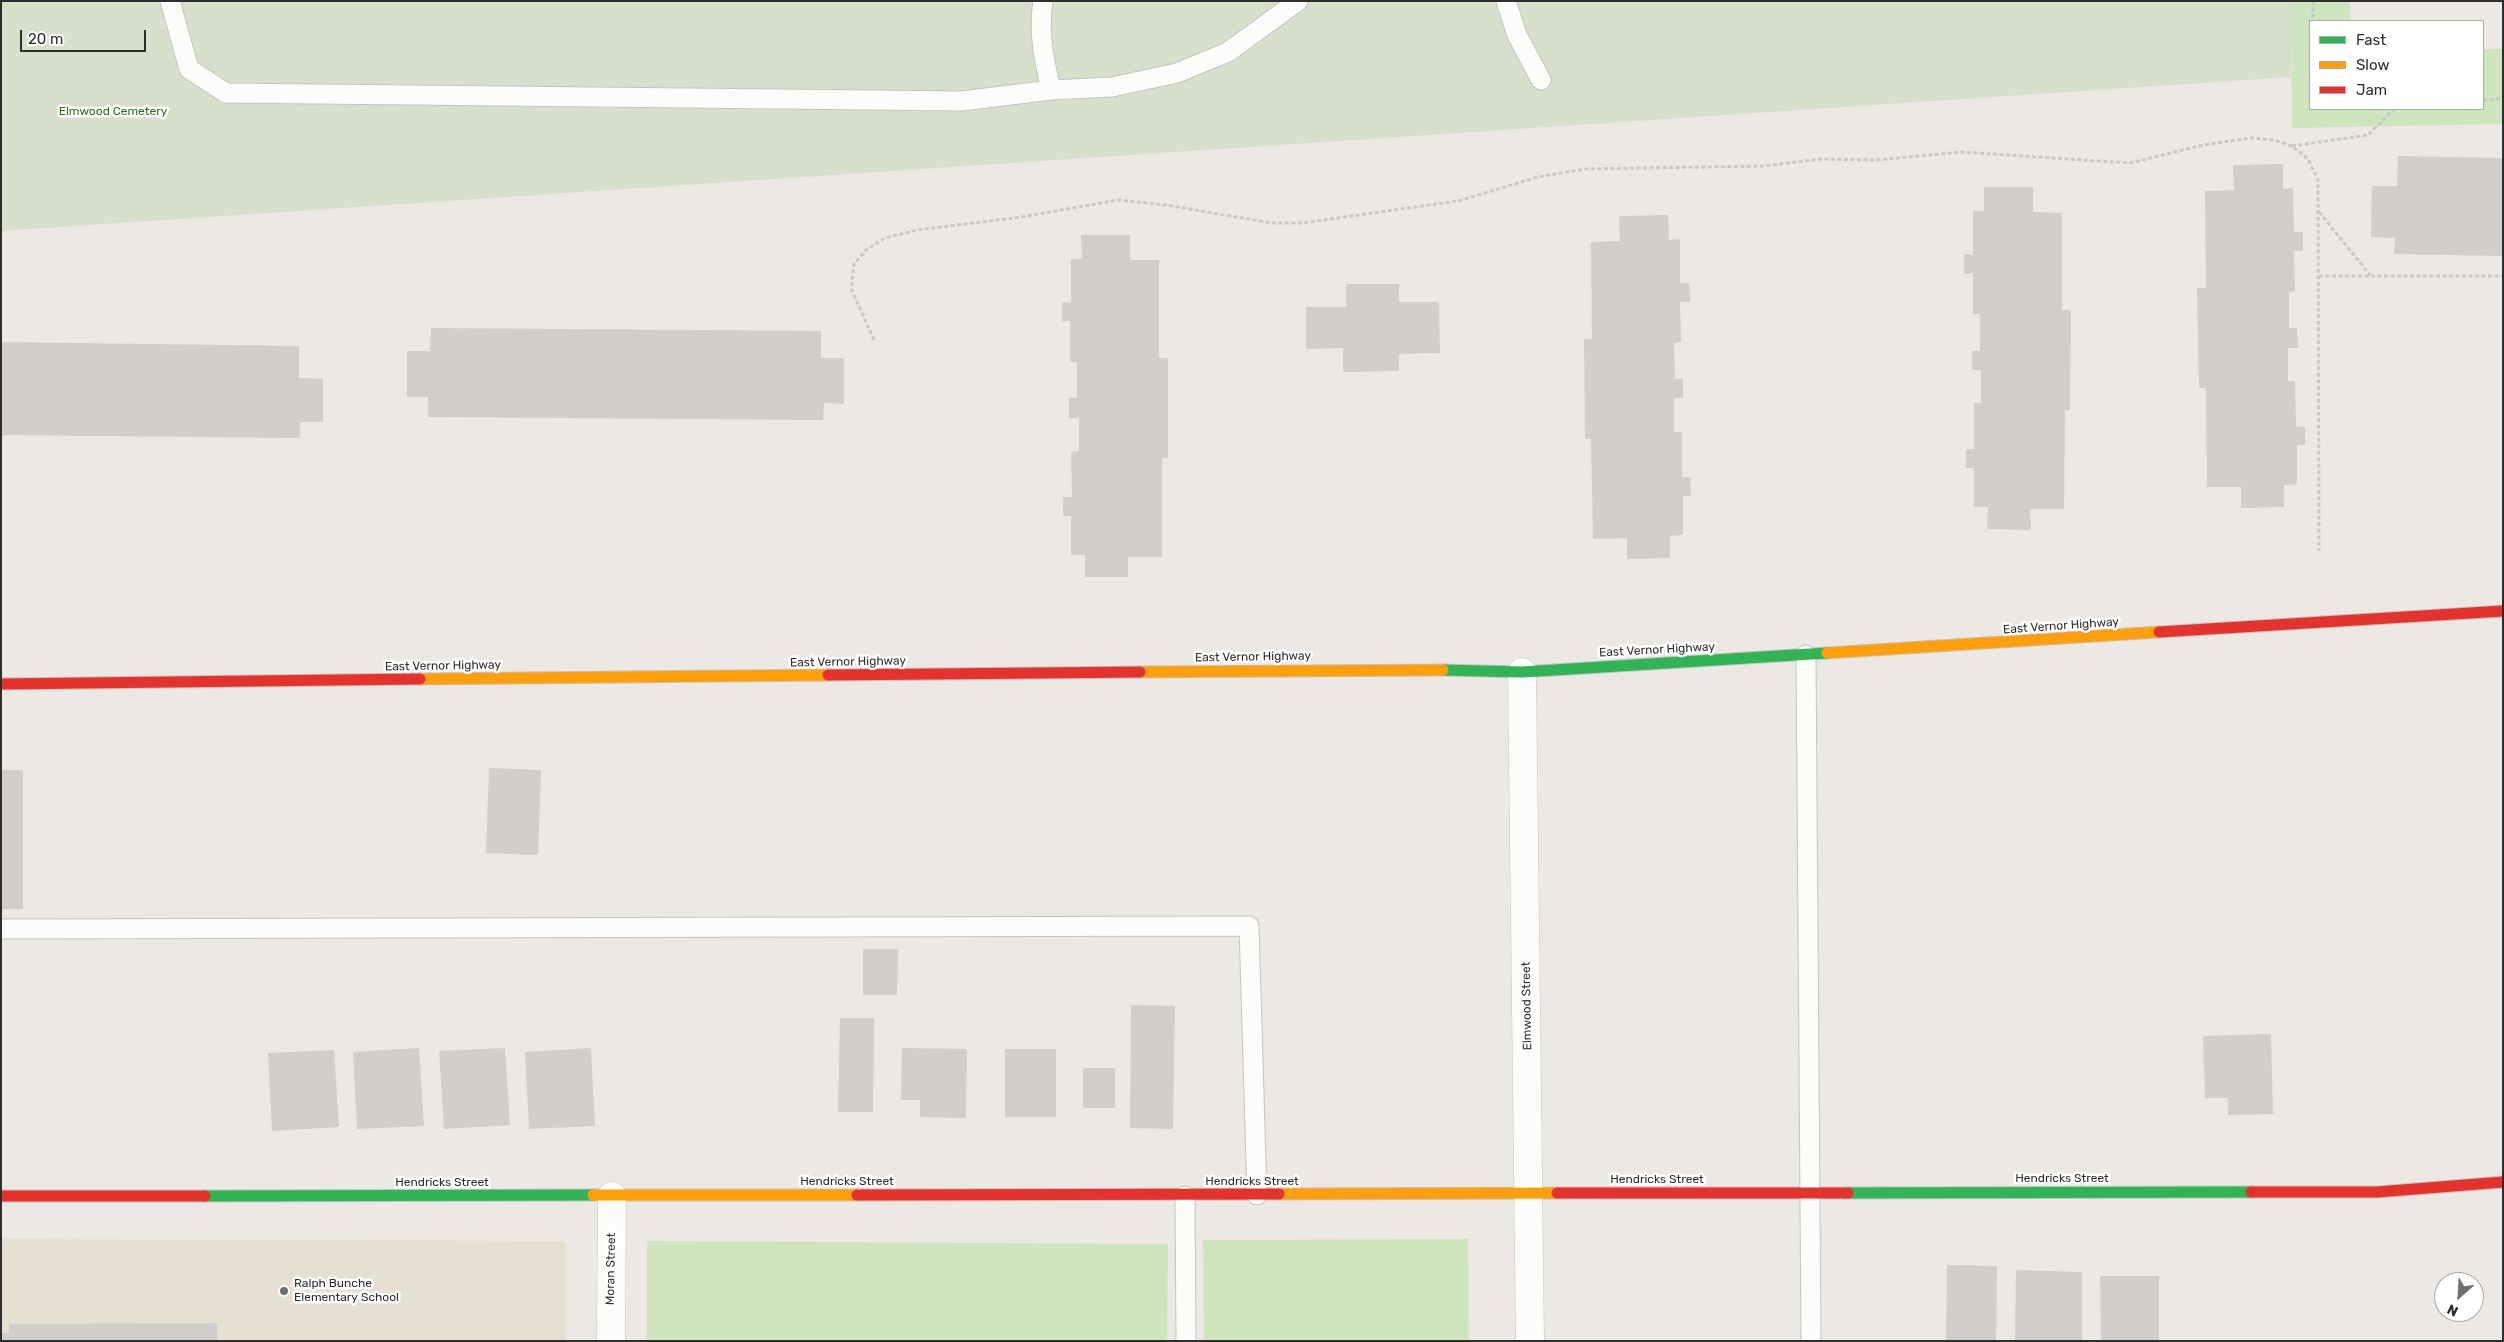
<!DOCTYPE html>
<style>
body{margin:0}
#map{position:relative;width:2504px;height:1342px;overflow:hidden;background:#ece8e4;font-family:Rubik,sans-serif}
canvas{display:block}
.frame{position:absolute;inset:0;border:2px solid #2e2e2e;pointer-events:none}
.legend{position:absolute;left:2309px;top:20px;width:175px;height:90px;box-sizing:border-box;background:#fff;border:1px solid #ababab;margin:0;padding:6px 9px;list-style:none;font-size:15px;color:#2e2e2e}
.legend li{display:flex;align-items:center;gap:10px;height:25px}
.legend b{width:25px;border:1px solid #ababab}
.north{position:absolute;left:2434px;top:1272px;width:50px;height:50px;box-sizing:border-box;background:#fff;border:1px solid #ababab;border-radius:50%;rotate:206deg;font-size:14px;font-weight:700;line-height:20px;text-align:center;color:#2e2e2e}
.north::after{content:'';display:block;margin:auto;width:18px;height:22px;background:#706f6e;clip-path:polygon(50% 0,100% 100%,50% 72%,0 100%)}
.scale{position:absolute;left:20px;top:30px;width:126px;height:22px;box-sizing:border-box;border:2px solid #2e2e2e;border-top:0;padding-left:6px;font-size:15px;line-height:18px;white-space:nowrap;color:#2e2e2e;-webkit-text-stroke:4px #fff;paint-order:stroke}
</style>
<div id="map">
<canvas width="2504" height="1342"></canvas>
<div class="frame"></div>
<ul class="legend">
<li><b style="height:6px;background:#30b455"></b>Fast</li>
<li><b style="height:6px;background:#ff9f0a"></b>Slow</li>
<li><b style="height:6px;background:#e5322d"></b>Jam</li>
</ul>
<div class="north">N</div>
<div class="scale">20 m</div>
</div>
<script>
const ctx = document.querySelector('canvas').getContext('2d');
ctx.lineJoin = 'round';
function fillPath(path, color) {
  ctx.fillStyle = color;
  ctx.fill(path, 'evenodd');
}
function stroke(path, color, width, dash) {
  ctx.strokeStyle = color;
  ctx.lineWidth = width;
  ctx.lineCap = dash ? 'butt' : 'round';
  ctx.setLineDash(dash || []);
  ctx.stroke(path);
}
function drawText(font, color, halo, rows, align = 'center') {
  ctx.font = font + ' Rubik,sans-serif';
  ctx.lineWidth = 5;
  ctx.setLineDash([]);
  ctx.textBaseline = 'middle';
  ctx.strokeStyle = halo;
  ctx.fillStyle = color;
  for (const [text, x, y, turn = 0] of rows) {
    ctx.save();
    ctx.translate(x, y);
    ctx.rotate((+turn || 0) * Math.PI / 180);
    ctx.textAlign = isNaN(turn) ? turn : align;
    if (halo) ctx.strokeText(text, 0, 0);
    ctx.fillText(text, 0, 0);
    ctx.restore();
  }
}
const education = new Path2D(`
 M1 1239 566 1241V1341H1Z`);
const green = new Path2D(`
 M2291 1H2350V21H2310V109H2483V49H2503V124L2292 128Z
 M1468 1239 1469 1341H1204L1203 1240Z
 M647 1241 1168 1244 1167 1341H647Z`);
const cemetery = new Path2D(`
 M1 1H2291V77L1 231Z`);
const building = new Path2D(`
 M2398 156 2503 158V256L2394 254 2395 238 2371 237 2372 186H2397Z
 M2283 164V189L2293 188 2294 232H2303V251H2294L2295 291 2289 292V328H2297L2298 348H2288V381H2295L2296 426 2305 427V445H2297V484L2284 485V507L2241 508V487H2207L2206 388H2199L2197 288H2206L2205 191 2234 190 2233 165Z
 M1984 187H2033V212L2062 213V310H2071L2070 410H2065L2064 509H2030L2031 530 1987 529 1988 507H1974V468H1966V449H1974V403H1981V370H1972V351H1980V314H1973V273L1964 274V254L1973 255V211H1984Z
 M1668 215 1669 240 1680 239V283H1689L1690 302H1680L1681 342 1674 343 1675 379H1683V398H1674V432H1682V477H1690L1691 496H1683V535L1670 536V558L1627 559V538L1593 539 1591 439H1585L1584 339H1592L1591 242 1620 241 1619 216Z
 M1081 235H1130V260H1159V358H1168V458H1162V557H1128V577H1085V555H1071V516H1063V497H1072L1071 452 1079 451V418H1069V398H1077V362H1070V321H1062V302L1071 303V259H1082Z
 M1346 284H1399V302H1439L1440 353 1399 354V371L1343 372V348L1306 349V307H1346Z
 M431 328 821 331V358H844V404L824 403 823 420 428 417V397H407V351H430Z
 M1 342 299 346V378L323 379V422H300V438L1 435Z
 M489 768 541 770 538 855 486 853Z
 M1 770H23V909H1Z
 M863 949H898L897 995H863Z
 M1131 1005 1175 1006 1173 1129 1130 1128Z
 M840 1018H874L873 1112H838Z
 M2271 1034 2273 1114 2228 1115V1098H2205L2203 1036Z
 M419 1048 424 1126 357 1129 353 1052Z
 M505 1048 510 1125 444 1129 439 1051Z
 M591 1048 595 1126 529 1129 525 1052Z
 M902 1048 967 1049 966 1118 920 1117V1100H901Z
 M1005 1049H1056V1117H1005Z
 M334 1050 339 1127 272 1131 268 1053Z
 M1083 1068H1115V1108H1083Z
 M1947 1265 1997 1266 1996 1341H1946Z
 M2016 1270 2082 1272V1341H2015Z
 M2100 1276H2159V1341H2101Z
 M217 1323V1341H1V1333H9V1324Z`);
const path = new Path2D(`
 M2313 1V21
 M2483 100 2503 99
 M2292 146 2368 135 2394 109
 M2319 212 2370 275
 M2319 276H2503
 M874 340 852 291V281L854 264 866 250 885 238 917 230 1022 217 1118 200 1166 205 1272 223H1302L1458 201 1538 177 1585 169 1762 166 1821 159 1877 160 1961 152 2130 163 2203 145 2251 138 2274 140 2292 146 2308 159 2318 180 2319 551`);
const lane = new Path2D(`
 M170 1 189 69 226 93 962 101 1051 90 1112 87 1177 73 1228 52 1298 1
 M1043 1C1038 32 1044 60 1051 90
 M1506 1 1517 35 1541 80
 M1806 655 1811 1341
 M1 929 1249 926 1257 1195
 M1185 1196 1186 1341`);
const street = new Path2D(`
 M1522 672 1530 1341
 M611 1341 612 1196`);
const fast = new Path2D(`
 M1443 670 1522 672 1827 653
 M1848 1193 2251 1192
 M205 1196 593 1195`);
const slow = new Path2D(`
 M1827 653 2159 632
 M1140 672 1443 670
 M420 679 828 675
 M1279 1194 1557 1193
 M593 1195H857`);
const jam = new Path2D(`
 M2159 632 2503 611
 M828 675 1140 672
 M1 684 420 679
 M2251 1192H2377L2503 1182
 M1557 1193H1848
 M857 1195 1279 1194
 M1 1196H205`);
const markers = [
 [284,1291,5,"#706f6e"]
];
const parkNames = [
 ["Elmwood Cemetery",113,112]
];
const streetNames = [
 ["East Vernor Highway",2061,626,-4],
 ["East Vernor Highway",1657,650,-3],
 ["East Vernor Highway",1253,657,-1],
 ["East Vernor Highway",848,662,-1],
 ["East Vernor Highway",443,666,-1],
 ["Elmwood Street",1527,1006,-91],
 ["Hendricks Street",2062,1179],
 ["Hendricks Street",1657,1180],
 ["Hendricks Street",847,1182],
 ["Hendricks Street",1252,1182],
 ["Hendricks Street",442,1183],
 ["Moran Street",611,1269,-89]
];
const poiNames = [
 ["Ralph Bunche",294,1284],
 ["Elementary School",294,1298]
];
fillPath(education, '#e6e0d3');
fillPath(green, '#cee6be');
fillPath(cemetery, '#d8e0cc');
fillPath(building, '#d1cecb');
stroke(lane, '#c5c4c5', 21);
stroke(street, '#c5c4c5', 29);
stroke(fast, '#c5c4c5', 13);
stroke(slow, '#c5c4c5', 13);
stroke(jam, '#c5c4c5', 13);
stroke(path, '#c9c9c8', 3, [4, 2.5]);
stroke(lane, '#fcfcfb', 19);
stroke(street, '#fcfcfb', 28);
stroke(fast, '#30b455', 11);
stroke(slow, '#ff9f0a', 11);
stroke(jam, '#e5322d', 11);
for (const [x, y, r, color] of markers) {
  const dot = new Path2D();
  dot.arc(x, y, r, 0, 2 * Math.PI);
  ctx.fillStyle = color;
  ctx.fill(dot);
  stroke(dot, '#fff', 2);
}
drawText('12px', '#2c6e1b', '#fff', parkNames);
drawText('12px', '#2e2e2e', '#fff', streetNames);
drawText('12px', '#2e2e2e', '#fff', poiNames, 'left');
</script>
